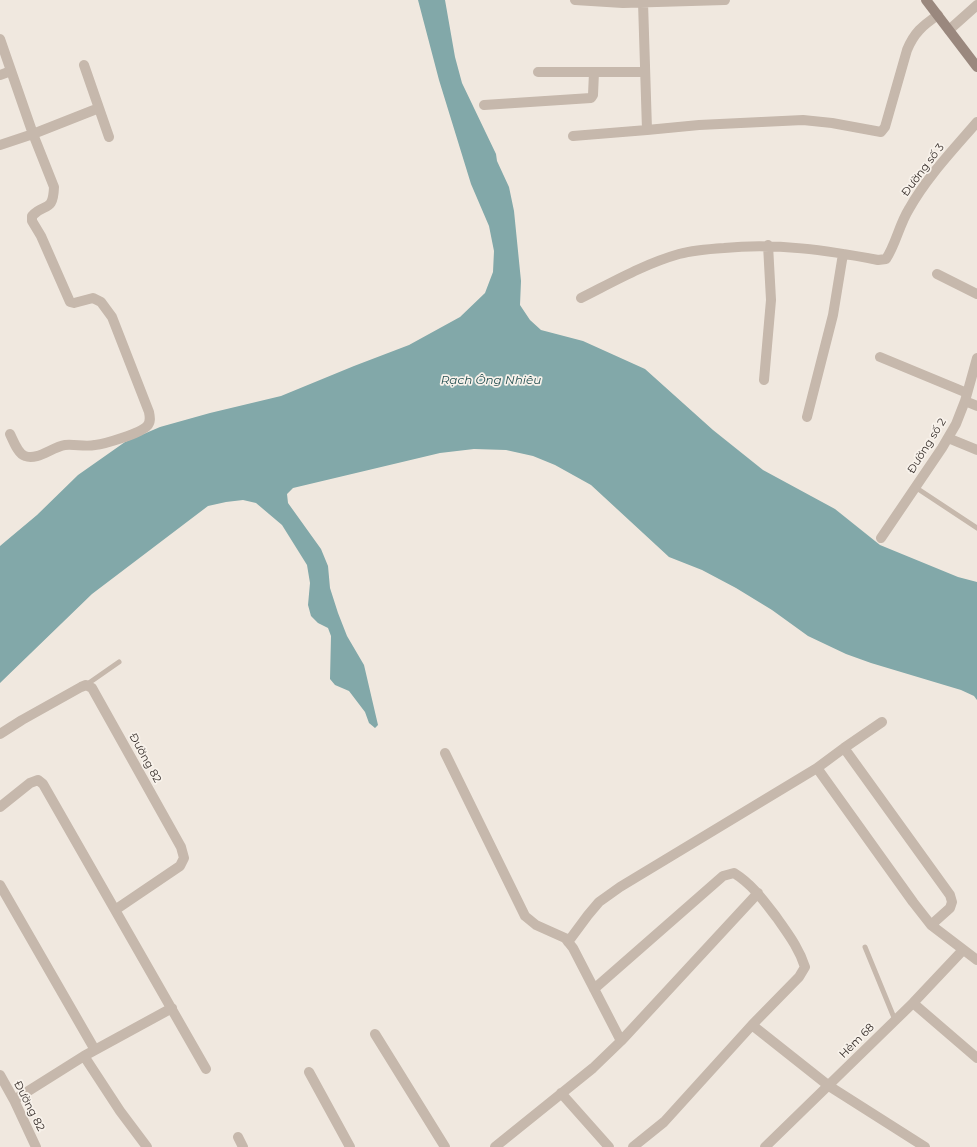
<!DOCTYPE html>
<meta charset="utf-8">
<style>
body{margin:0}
canvas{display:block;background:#f0e8df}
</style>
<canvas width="977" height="1147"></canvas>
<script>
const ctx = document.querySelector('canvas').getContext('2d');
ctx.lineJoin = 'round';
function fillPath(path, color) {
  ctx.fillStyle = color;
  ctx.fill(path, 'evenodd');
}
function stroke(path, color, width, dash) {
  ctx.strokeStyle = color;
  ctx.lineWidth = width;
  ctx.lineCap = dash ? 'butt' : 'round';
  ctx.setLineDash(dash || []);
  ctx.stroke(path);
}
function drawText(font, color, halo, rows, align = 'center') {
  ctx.font = font + ' Montserrat,sans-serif';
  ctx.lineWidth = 3.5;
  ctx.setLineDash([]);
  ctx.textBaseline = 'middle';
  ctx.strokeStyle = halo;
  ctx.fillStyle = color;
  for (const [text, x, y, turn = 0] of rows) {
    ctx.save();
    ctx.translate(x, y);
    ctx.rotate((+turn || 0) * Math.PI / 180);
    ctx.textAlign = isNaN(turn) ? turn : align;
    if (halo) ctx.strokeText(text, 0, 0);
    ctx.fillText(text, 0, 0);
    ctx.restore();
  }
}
const water = new Path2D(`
 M418 0H445L455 57 462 83 496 154 497 161 509 187 514 211 521 281 520 305 530 320 541 330 583 341 645 369 713 430 763 470 835 509 880 545 958 577 977 582V700L974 696 961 690 871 663 846 654 808 636 772 610 736 588 702 570 669 557 591 485 555 465 533 456 506 450 474 449 440 453 293 488 287 494 288 503 321 549 328 566 330 588 338 613 347 636 364 665 378 725 375 728 369 723 365 712 349 691 335 685 330 679 331 636 328 628 318 623 311 616 308 605 310 583 307 565 282 525 256 503 243 500 226 502 208 506 92 594 0 683V546L37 515 78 475 125 442 160 427 210 413 281 396 354 366 409 345 460 317 485 293 493 272 494 251 489 226 471 184 439 80Z`);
const lane = new Path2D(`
 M915 487 977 528
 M86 685 119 662
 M865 947 895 1020`);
const street = new Path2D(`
 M575 0 623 3 725 0
 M949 30 977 5
 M0 39 33 134 0 145
 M84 65 109 137
 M538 72H645
 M0 75 11 71
 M484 105 591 98 593 95 594 72
 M647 130 699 125 803 120 832 123 881 132 885 127 907 50C914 33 922 26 938 15
 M573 136 647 130 643 2
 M937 274 977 294
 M581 298C613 282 644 264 679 254 694 250 709 249 724 248 777 243 826 250 878 260L886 259C896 244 899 225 909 209 927 177 953 150 977 122
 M880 357 967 393
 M764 380 771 300 768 245
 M965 401 977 406
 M807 417 833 315 843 254
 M10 434C13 440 18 454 25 456 37 461 52 447 65 445 75 444 85 447 95 445 105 444 141 433 147 426 151 422 150 417 149 412L112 317 101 302 93 298 74 303 70 302 41 236 32 221V216C44 202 53 214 54 187L33 134 99 108
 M948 438 977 450
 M881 538 942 448 956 424 965 401 977 358
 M0 734 22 720 81 687 86 685 92 688 181 847 184 858 180 866 115 910
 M844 748 950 895 952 902 950 908 931 925
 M445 753 525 916 536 925 565 938 573 948 621 1041
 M817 768 913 902 931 925 977 960
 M0 807 30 783 38 780 43 784 206 1069
 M0 885 95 1050
 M568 942 588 915 599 902 620 887 817 768 844 748 882 722
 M594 989 723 876 734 873C753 885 764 901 777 918 788 934 799 948 805 967L799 977 752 1025 664 1122 633 1147
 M913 1003 977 1058
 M752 1025 829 1086 925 1147
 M375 1034 445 1147
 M84 1056 120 1111 147 1147
 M309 1072 350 1147
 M0 1075 14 1100 36 1147
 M561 1093 609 1147
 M14 1100 84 1056 172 1008
 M238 1137 243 1147
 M495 1147 593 1068 621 1041 758 893
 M765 1147 913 1003 963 950`);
const secondary = new Path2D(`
 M926 0 977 67`);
const streetNames = [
 ["Đường số 3",923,170,-53],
 ["Đường số 2",927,446,-58],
 ["Đường 82",145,758,61],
 ["Hẻm 68",857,1041,-45],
 ["Đường 82",29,1106,63]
];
const waterNames = [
 ["Rạch Ông Nhiêu",491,380]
];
fillPath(water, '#82a8a9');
stroke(lane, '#c6b8ac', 5);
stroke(street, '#c6b8ac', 10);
stroke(secondary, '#9a887e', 10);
drawText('11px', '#362e2a', '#f8f2eb', streetNames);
drawText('italic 12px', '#255052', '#f8f2eb', waterNames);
</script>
